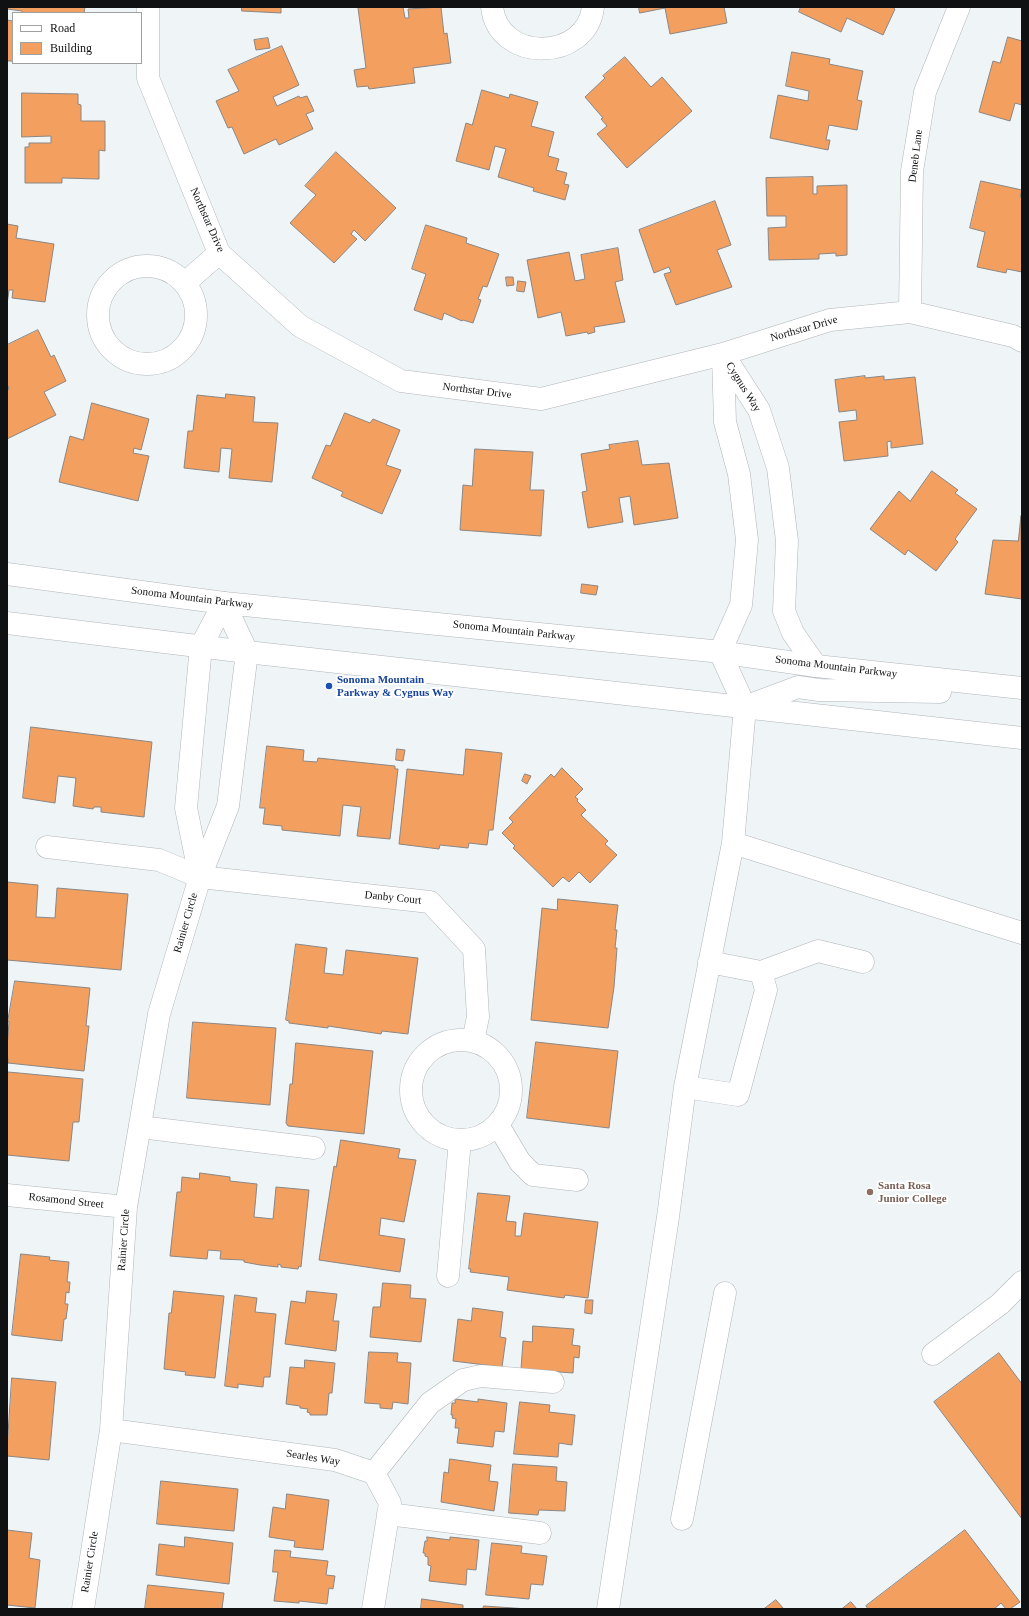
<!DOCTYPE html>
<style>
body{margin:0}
#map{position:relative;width:1029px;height:1616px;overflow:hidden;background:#eff4f7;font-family:"Times New Roman",serif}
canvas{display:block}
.frame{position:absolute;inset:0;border:8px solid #101112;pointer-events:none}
.legend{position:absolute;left:12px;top:12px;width:130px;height:52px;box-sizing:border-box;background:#fff;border:1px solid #9fa0a0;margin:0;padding:5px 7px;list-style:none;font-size:12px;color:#101112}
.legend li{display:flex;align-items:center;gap:8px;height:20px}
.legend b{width:20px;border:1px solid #9fa0a0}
</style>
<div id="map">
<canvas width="1029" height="1616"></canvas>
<div class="frame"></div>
<ul class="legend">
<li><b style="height:5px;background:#fff"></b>Road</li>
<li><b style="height:11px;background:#f29f60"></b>Building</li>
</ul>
</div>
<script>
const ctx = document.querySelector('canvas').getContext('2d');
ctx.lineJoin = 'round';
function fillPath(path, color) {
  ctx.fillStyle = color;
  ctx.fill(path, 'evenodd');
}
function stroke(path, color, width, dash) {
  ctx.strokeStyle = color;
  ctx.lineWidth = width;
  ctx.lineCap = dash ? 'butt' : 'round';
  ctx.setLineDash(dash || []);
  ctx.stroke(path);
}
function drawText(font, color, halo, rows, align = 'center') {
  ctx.font = font + ' "Times New Roman",serif';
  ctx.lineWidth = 4;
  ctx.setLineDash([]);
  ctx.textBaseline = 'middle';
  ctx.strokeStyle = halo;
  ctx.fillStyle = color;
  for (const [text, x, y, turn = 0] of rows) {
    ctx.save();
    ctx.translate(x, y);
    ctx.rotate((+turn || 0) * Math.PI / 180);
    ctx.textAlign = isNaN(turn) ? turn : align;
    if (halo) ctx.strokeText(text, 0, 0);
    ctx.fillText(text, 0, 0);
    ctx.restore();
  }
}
const building = new Path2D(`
 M7 7H85L84 13H22V11L7 9Z
 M242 7H281V13L242 11Z
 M365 7H403L405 18H409L408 9 441 7 444 34 447 33 451 63 413 68 415 83 369 89 368 86 357 87 354 70 366 68 358 8Z
 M639 7H724L727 23 670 34 665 8 640 13Z
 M801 7H892L895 9 883 35 847 18 841 32 799 12Z
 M7 20 13 21V61H7Z
 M1008 37 1022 41V105L1015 103 1010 121 979 112 993 61 1000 63Z
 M268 38 270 48 256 50 254 40Z
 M282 46 299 85 273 97 277 106 299 96 300 98 307 96 314 111 306 114 313 129 279 145 276 139 244 154 232 127 228 128 216 101 239 91 228 70Z
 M792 52 830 59 829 64 863 71 857 100 862 101 857 130 829 125 826 140H830L828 150 770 138 778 95 808 101 809 91 786 86Z
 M625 57 651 87 662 77 692 111 627 168 597 134 607 126 601 119 603 118 585 97 605 78 603 76Z
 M482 90 509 98 510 94 538 102 531 126 554 132 548 156 559 159 556 170 567 173 564 184 569 185 565 200 533 191 534 188 498 177 506 149 495 146 489 170 456 161 466 123 472 125Z
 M22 93 78 94V104L81 105V121H105V151L99 150V179L62 178V183H25V147H29V143H51V136L22 137Z
 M336 152 396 208 365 241 354 230 351 234 357 239 334 263 290 223 316 195 305 186Z
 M813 177V194H817V186L847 185V255L836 256V253L819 254V259L769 260 768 228 786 227V216H767L766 178Z
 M981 181 1022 190 1020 197H1022V272L1007 269 1006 273 977 267 985 232 970 228Z
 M715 201 731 245 717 250 732 287 676 305 664 274 671 272 669 267 654 273 639 230Z
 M7 224 18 226 16 238 54 244 45 302 12 298 13 290H9L7 305Z
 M426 225 467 238 466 243 499 254 487 287 483 286 478 299 481 300 473 323 463 320 462 321 444 313 442 320 414 310 426 274 412 269Z
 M618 248 623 280 615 282 625 322 594 327 595 332 588 334 587 332 566 336 561 312 538 318 527 260 569 252 575 281 585 279 581 255Z
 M506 277H513L514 285 507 286Z
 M518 281 526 282 524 292 517 291Z
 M38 330 51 357 54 355 66 381 44 392 56 415 7 439V390L9 389 7 384V345Z
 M865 376V378L884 376V380L915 377 923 444 891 448V441L887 442 888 456 844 461 839 422 857 420 856 410 839 412 835 380Z
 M226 394 255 397 253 422 278 423 272 482 229 478 232 449 221 448 219 472 184 468 188 431H193L197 395 225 398Z
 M92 403 149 419 141 450 134 448 133 453 149 456 138 501 59 482 70 436 83 440Z
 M345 413 370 423 373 419 400 430 386 465 401 470 382 514 341 496 343 492 312 478 326 445 330 446Z
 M638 441 642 465 669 463 678 518 634 525 630 496 619 498 623 522 588 528 582 492 587 491 581 454 610 449 609 445Z
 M475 449 533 452 530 490H544L541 536 460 530 463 485 472 486Z
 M932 471 958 490 955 493 977 509 955 539 958 542 936 571 908 550 905 555 870 529 899 491 910 501Z
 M1021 516 1022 599 985 594 993 540 1018 541Z
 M582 584 598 586 596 595 581 593Z
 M31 727 152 742 144 817 101 812V807H94L93 809 73 806 76 778 58 776 55 803 23 798Z
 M267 746 304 750 303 761 317 762 318 758 395 766V769H398L390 839 357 836 361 807 343 805 340 836 282 830V826L263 824 265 808H260Z
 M397 749 405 750 403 761 396 760Z
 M466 749 502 753 493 830H489L487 845 469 843 468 848 440 845 439 849 399 844 407 769 463 775Z
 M562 768 583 789 575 797 578 799 577 801 586 810 581 815 608 841 605 844 617 855 590 883 579 872 569 882 563 877 553 887 513 848 515 846 502 833 513 822 509 818 551 774 554 777Z
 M525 774 531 776 527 784 522 781Z
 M7 882 38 885 36 917 55 918 57 888 128 894 121 970 7 960Z
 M558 899 618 905 615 930H617L615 948H617L614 987 608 1028 531 1020 542 908 557 910Z
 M296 944 327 948 324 973 343 975 346 950 418 958 408 1034 382 1031 381 1034 328 1026V1028L289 1023V1021L286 1020Z
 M15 981 90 988 86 1026H89L84 1071 8 1063 7 1048 9 1022 8 1021Z
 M193 1022 276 1028 270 1105 187 1098Z
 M536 1042 618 1051 609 1128 527 1118Z
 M296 1043 373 1051 364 1134 288 1126 286 1123 290 1084H292Z
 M8 1072 83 1079 79 1122H73L69 1161 7 1155Z
 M341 1140 400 1149 398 1158 416 1160 404 1222 381 1218 379 1235 405 1239 400 1272 319 1260 334 1166 336 1167Z
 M200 1173 230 1177V1181L257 1184 254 1217 273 1219 276 1187 309 1190 301 1267 299 1266 298 1269 281 1267V1265L278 1264V1267L260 1265 244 1262V1260L220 1259 221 1251 208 1250 207 1259 170 1256 177 1192H181L182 1177 199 1179Z
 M478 1193 510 1196 506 1221 516 1222 515 1236H521L524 1213 598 1222 588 1298 565 1295 564 1298 507 1290 509 1277 470 1272 471 1269H469Z
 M21 1254 50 1257 49 1260 69 1262 67 1282H70L69 1293 66 1292 65 1304H68L66 1319H64L62 1341 12 1335Z
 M383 1283 411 1285 410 1298 426 1299 421 1342 370 1337 373 1307H380Z
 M174 1291 224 1296 215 1378 185 1375 186 1372 164 1369 169 1313H171Z
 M307 1291 337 1294 333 1321H339L336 1351 285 1344 291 1301 305 1303Z
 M235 1295 257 1298 255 1312 276 1314 270 1377H264L263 1387 238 1384V1388L225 1386Z
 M586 1300H593L592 1314 585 1313Z
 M473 1308 503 1312 500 1337 506 1338 502 1367 453 1361 458 1319 471 1321Z
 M533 1326 574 1329 572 1345 580 1346 579 1358 574 1357 573 1373 521 1369 523 1341 532 1342Z
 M369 1352 398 1353 397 1362 411 1363 408 1404 393 1402 392 1409 380 1408V1404L365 1403Z
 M999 1353 1022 1384V1519L934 1402Z
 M305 1360 335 1363 332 1393H329L327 1415H310V1413L307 1412 308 1409 300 1408V1406L286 1404 290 1367 304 1368Z
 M12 1378 56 1382 49 1460 7 1456Z
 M455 1399 478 1402V1399L507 1403 504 1432 495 1431 493 1447 457 1443 459 1428H455L456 1419 452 1418 453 1415H451L452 1403H455Z
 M520 1402 550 1405 549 1412 575 1415 572 1445 559 1443 558 1457 514 1454Z
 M450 1459 491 1465 489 1481 498 1482 494 1511 441 1502 444 1472 448 1473Z
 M513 1464 557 1467 556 1481 567 1482 565 1511 539 1510 538 1515 509 1513Z
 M161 1481 238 1489 234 1531 157 1524Z
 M287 1494 329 1500 323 1550 294 1547 295 1541 269 1537 273 1507 285 1509Z
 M7 1530 32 1533 29 1558 40 1560 35 1608 7 1605Z
 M965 1530 1020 1602 1010 1609H1006L1001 1603 994 1609H868L866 1606Z
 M185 1537 233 1543 229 1584 156 1575 159 1544 184 1547Z
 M427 1537 450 1540V1537L479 1540 476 1570 467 1569 466 1585 429 1581 431 1566 428 1565V1557L425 1556V1553H423L425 1541H427Z
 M492 1543 522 1546 521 1553 547 1556 543 1585 531 1584 529 1599 486 1595Z
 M275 1550 291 1551 290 1557 328 1561 326 1575 335 1576 333 1589 329 1588 327 1604 299 1601V1603L274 1601 278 1572H273Z
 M148 1585 224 1593 222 1609H145Z
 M422 1599 463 1605V1609H421Z
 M776 1600 784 1609H764Z
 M851 1602 857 1609H842Z
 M484 1606 528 1609H483Z`);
const minor = new Path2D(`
 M148 7V78L219 253 300 326 401 381 541 399 723 354 830 320 910 312 1013 336 1022 341
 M492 7C498 63 587 62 593 7
 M98 315a49 49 0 1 1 98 0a49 49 0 1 1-98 0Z
 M185 283 219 253
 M910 312 912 171 925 92 959 7
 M723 354 759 410 778 468 787 541 784 611 793 633 816 666
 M720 652 741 605 747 540 739 474 725 422 723 355
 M733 843 1022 933
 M47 847 159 860 200 877 430 902 474 949 478 1017 473 1041
 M200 877 186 808 201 646 224 603
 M709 962 761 972 818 951 863 962
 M411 1090a50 50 0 1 1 100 0a50 50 0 1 1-100 0Z
 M685 1087 738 1095 766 990 761 972
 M498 1125 520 1162 533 1175 577 1180
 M140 1127 314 1148
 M7 1195 126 1207
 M448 1276 460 1140
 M933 1354 1000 1304 1022 1282
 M111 1430 335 1460 374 1473 390 1503 373 1609
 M374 1473 430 1403 463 1380 481 1376 553 1382
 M388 1514 540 1533
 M682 1519 725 1293
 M83 1609 111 1430 126 1207 159 1014 200 877 228 806 247 652 224 603
 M608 1609 668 1217 685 1087 733 843 745 707`);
const major = new Path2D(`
 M7 574 224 603 712 651 816 666 1022 688
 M7 623 247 652 1022 738
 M720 652 745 707
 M750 705 798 687 819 690 940 692`);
const markers = [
 [329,686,4,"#1a4fb4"],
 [870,1192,4,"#8d6e63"]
];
const streetNames = [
 ["Deneb Lane",916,156,-83],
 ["Northstar Drive",207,220,66],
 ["Northstar Drive",804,329,-16],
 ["Cygnus Way",743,387,58],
 ["Northstar Drive",477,391,7],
 ["Sonoma Mountain Parkway",192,598,7],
 ["Sonoma Mountain Parkway",514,631,6],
 ["Sonoma Mountain Parkway",836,667,7],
 ["Danby Court",393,898,6],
 ["Rainier Circle",186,923,-74],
 ["Rosamond Street",66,1201,6],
 ["Rainier Circle",124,1240,-86],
 ["Searles Way",313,1458,9],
 ["Rainier Circle",90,1562,-81]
];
const transitNames = [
 ["Sonoma Mountain",337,680],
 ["Parkway & Cygnus Way",337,693]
];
const educationNames = [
 ["Santa Rosa",878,1186],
 ["Junior College",878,1199]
];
fillPath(building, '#f29f60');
stroke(building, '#8b8683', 1);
stroke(minor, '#b1b5b9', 23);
stroke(major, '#b1b5b9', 23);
stroke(minor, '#fff', 22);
stroke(major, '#fff', 22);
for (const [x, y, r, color] of markers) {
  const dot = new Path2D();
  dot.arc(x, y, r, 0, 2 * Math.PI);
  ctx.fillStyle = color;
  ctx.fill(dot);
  stroke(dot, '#fff', 1.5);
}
drawText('11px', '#101112', '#fff', streetNames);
drawText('bold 11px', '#164399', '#fff', transitNames, 'left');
drawText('bold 11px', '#785e54', '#fff', educationNames, 'left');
</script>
